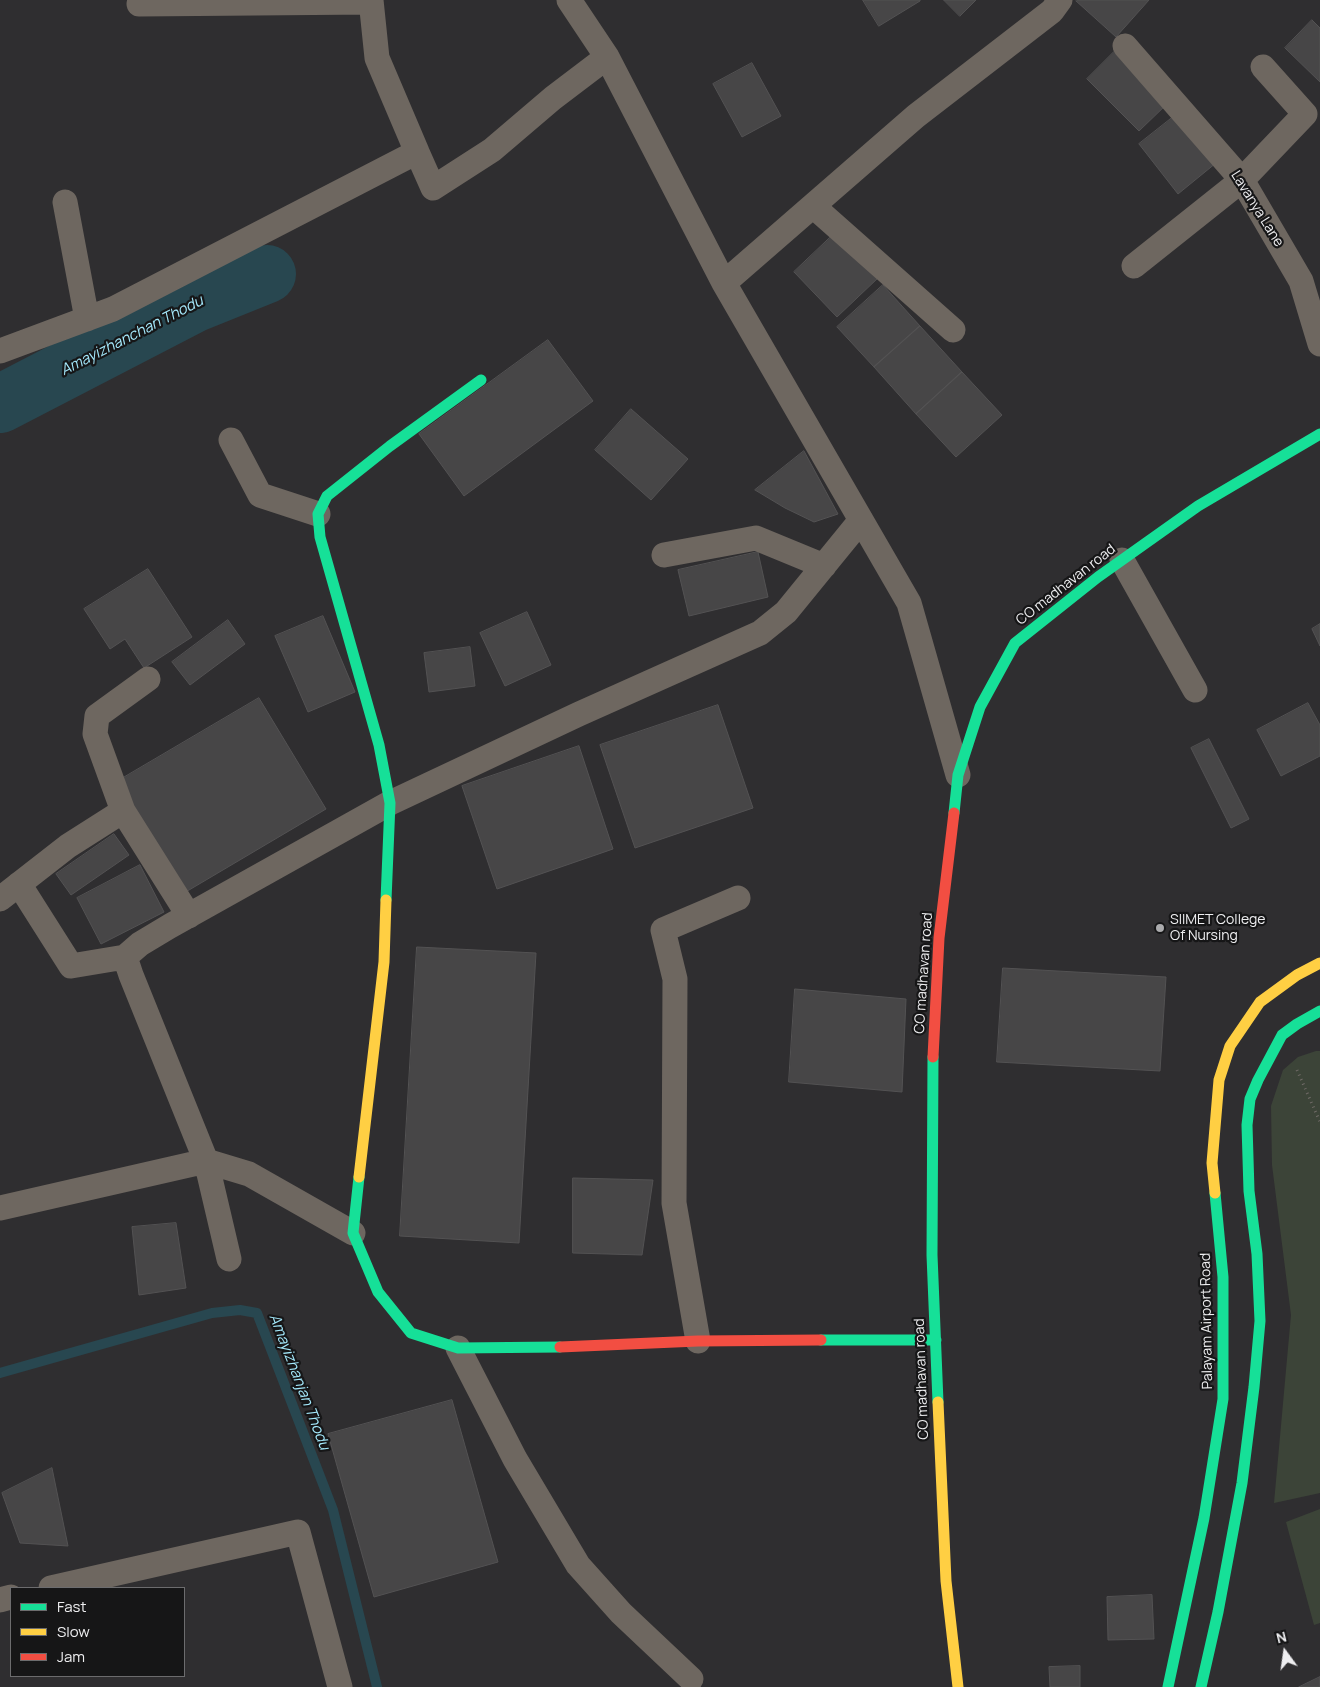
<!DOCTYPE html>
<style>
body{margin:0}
#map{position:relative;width:1320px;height:1687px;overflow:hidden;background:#2f2e30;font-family:Manrope,sans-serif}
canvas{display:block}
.legend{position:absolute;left:10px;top:1587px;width:175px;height:90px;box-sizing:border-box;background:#161617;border:1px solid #6c6c6e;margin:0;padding:6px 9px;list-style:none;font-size:15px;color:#eeeef0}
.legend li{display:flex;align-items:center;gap:10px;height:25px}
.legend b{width:25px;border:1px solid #6c6c6e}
.north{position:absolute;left:1260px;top:1627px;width:50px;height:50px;-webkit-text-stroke:4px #161617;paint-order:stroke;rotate:346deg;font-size:14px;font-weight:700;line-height:20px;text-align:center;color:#eeeef0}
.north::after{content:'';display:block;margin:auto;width:18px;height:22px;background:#eeeef0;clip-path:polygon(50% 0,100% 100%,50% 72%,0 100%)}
</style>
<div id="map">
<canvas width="1320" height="1687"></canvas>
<ul class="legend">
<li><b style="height:6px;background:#16e098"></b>Fast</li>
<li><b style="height:6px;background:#ffcf43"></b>Slow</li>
<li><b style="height:6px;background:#f24e42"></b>Jam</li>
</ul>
<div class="north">N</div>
</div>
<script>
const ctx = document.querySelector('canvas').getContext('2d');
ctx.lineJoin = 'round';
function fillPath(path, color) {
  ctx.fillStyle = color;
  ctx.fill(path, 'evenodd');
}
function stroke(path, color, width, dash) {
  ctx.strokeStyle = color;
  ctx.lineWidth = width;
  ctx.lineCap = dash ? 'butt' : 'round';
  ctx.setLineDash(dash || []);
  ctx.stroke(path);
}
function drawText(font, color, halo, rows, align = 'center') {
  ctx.font = font + ' Manrope,sans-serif';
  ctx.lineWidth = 4.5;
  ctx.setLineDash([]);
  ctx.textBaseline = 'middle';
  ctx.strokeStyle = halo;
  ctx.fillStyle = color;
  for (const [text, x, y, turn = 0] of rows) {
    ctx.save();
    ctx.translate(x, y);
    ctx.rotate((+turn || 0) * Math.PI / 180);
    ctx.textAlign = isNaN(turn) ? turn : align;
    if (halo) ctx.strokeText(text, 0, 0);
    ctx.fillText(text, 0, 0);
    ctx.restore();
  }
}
const green = new Path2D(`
 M1316 1051H1320V1493L1274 1503 1291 1315 1272 1165 1271 1106 1283 1070 1298 1057Z
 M1320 1509V1623L1314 1625 1286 1522Z`);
const stream = new Path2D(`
 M0 1373 212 1313 240 1310 257 1313 333 1510 377 1687`);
const river = new Path2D(`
 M0 404 195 303 267 274`);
const building = new Path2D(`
 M863 0H920V1L879 26Z
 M944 0H976L960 16Z
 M1077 0H1149L1116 37 1076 1Z
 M1312 20 1320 28V82L1285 48Z
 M1116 50 1168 103 1139 131 1087 79Z
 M752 63 781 116 742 137 713 84Z
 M1177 114 1216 163 1178 194 1139 144Z
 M835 233 878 278 837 317 794 272Z
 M883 285 920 326 874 367 837 327Z
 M920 326 962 372 916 414 874 367Z
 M548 340 593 401 464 496 419 434Z
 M962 372 1002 415 956 457 916 414Z
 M631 409 688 459 651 500 595 450Z
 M804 451 838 514 814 522 785 508 755 490Z
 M758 552 768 597 689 616 678 570Z
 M148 569 192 637 144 668 125 639 110 649 84 609Z
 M527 612 551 665 505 686 480 633Z
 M323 616 355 692 308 712 275 636Z
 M228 620 245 644 190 685 172 662Z
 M1320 624V646L1312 629Z
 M470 647 475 686 429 692 424 653Z
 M259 698 326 809 184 893 118 781Z
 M1308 703 1320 725V756L1281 776 1257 730Z
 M718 705 753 808 635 848 600 745Z
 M1209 739 1249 819 1231 828 1191 748Z
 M579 746 613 849 497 889 462 786Z
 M114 834 129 855 71 895 56 874Z
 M140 865 164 912 101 944 77 898Z
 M417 947 536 953 519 1243 400 1236Z
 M1003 968 1166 977 1160 1071 997 1062Z
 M795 989 906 999 902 1092 789 1082Z
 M573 1178 653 1180 642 1255 573 1253Z
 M176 1223 186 1288 139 1295 132 1227Z
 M452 1400 498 1562 374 1597 328 1434Z
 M52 1468 68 1546 20 1543 2 1493Z
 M1152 1595 1154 1639 1108 1640 1107 1597Z
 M1080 1666V1687H1050L1049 1667Z
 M1320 1677V1687H1299Z`);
const path = new Path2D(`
 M1297 1070 1320 1122`);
const street = new Path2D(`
 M371 0 377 58 417 152
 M569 0 607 57 724 283 909 603 958 775
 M139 4 371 2
 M1125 46 1242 180 1301 281 1320 344
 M65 202 87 319
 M813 206 953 330
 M1134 266 1242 180 1305 114 1263 67
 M724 283 916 116 1052 11 1060 0
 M0 351 113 309 417 152 433 188 492 150 553 98 607 57
 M231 440 260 495 318 514
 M664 555 756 538 824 566
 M1122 560 1195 690
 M148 679 97 716 95 734 123 811 189 916
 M19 884 71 966 125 957
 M0 899 68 846 123 811
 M0 1208 206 1161 249 1174 353 1233
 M229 1259 206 1161 131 975 125 957 140 944 170 926 390 803 579 714 760 633 786 612 861 520
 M698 1341 674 1203 675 979 663 930 738 898
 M458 1348 515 1459 578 1565 621 1613 691 1679
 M51 1588 298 1532 340 1687
 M0 1600 11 1597`);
const fast = new Path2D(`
 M954 813 958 775 980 707 1015 643 1098 577 1198 506 1320 434
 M386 900 390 803 379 745 320 537 318 514 327 496 390 446 481 380
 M933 1057 932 1255 938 1402
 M359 1177 353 1233 378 1292 411 1333 458 1348 560 1347
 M821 1340H936
 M1168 1687 1204 1518 1223 1399V1277L1215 1193
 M1201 1687 1218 1612 1242 1483 1254 1387 1260 1321 1257 1254 1249 1191 1247 1125 1250 1099 1258 1080 1282 1035 1297 1024 1320 1011`);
const slow = new Path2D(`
 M359 1177 384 962 386 900
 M1215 1193 1212 1163 1219 1080 1230 1046 1260 1002 1297 975 1320 963
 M938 1402 946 1581 958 1687`);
const jam = new Path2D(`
 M933 1057 939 938 954 813
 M560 1347 698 1341 821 1340`);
const markers = [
 [1160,928,5,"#ababad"]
];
const streetNames = [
 ["Lavanya Lane",1257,209,58],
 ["CO madhavan road",1066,585,-38],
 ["CO madhavan road",924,973,-86],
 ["Palayam Airport Road",1207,1321,-91],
 ["CO madhavan road",922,1379,-92]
];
const poiNames = [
 ["SIIMET College",1170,920],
 ["Of Nursing",1170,936]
];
const waterNames = [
 ["Amayizhanchan Thodu",132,336,-27],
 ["Amayizhanjan Thodu",299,1382,69]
];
fillPath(green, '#3c4438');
stroke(stream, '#284750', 10);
stroke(river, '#284750', 58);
fillPath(building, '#474647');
stroke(building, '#535253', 1);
stroke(path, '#6f6a66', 3, [1, 4]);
stroke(street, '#6e6760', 25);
stroke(fast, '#16e098', 11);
stroke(slow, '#ffcf43', 11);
stroke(jam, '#f24e42', 11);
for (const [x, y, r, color] of markers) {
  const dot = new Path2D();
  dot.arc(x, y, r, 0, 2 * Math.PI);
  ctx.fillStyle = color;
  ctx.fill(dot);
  stroke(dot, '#161617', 2);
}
drawText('14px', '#eeeef0', '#161617', streetNames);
drawText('14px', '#eeeef0', '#161617', poiNames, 'left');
drawText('italic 15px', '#a5eafd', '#161617', waterNames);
</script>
